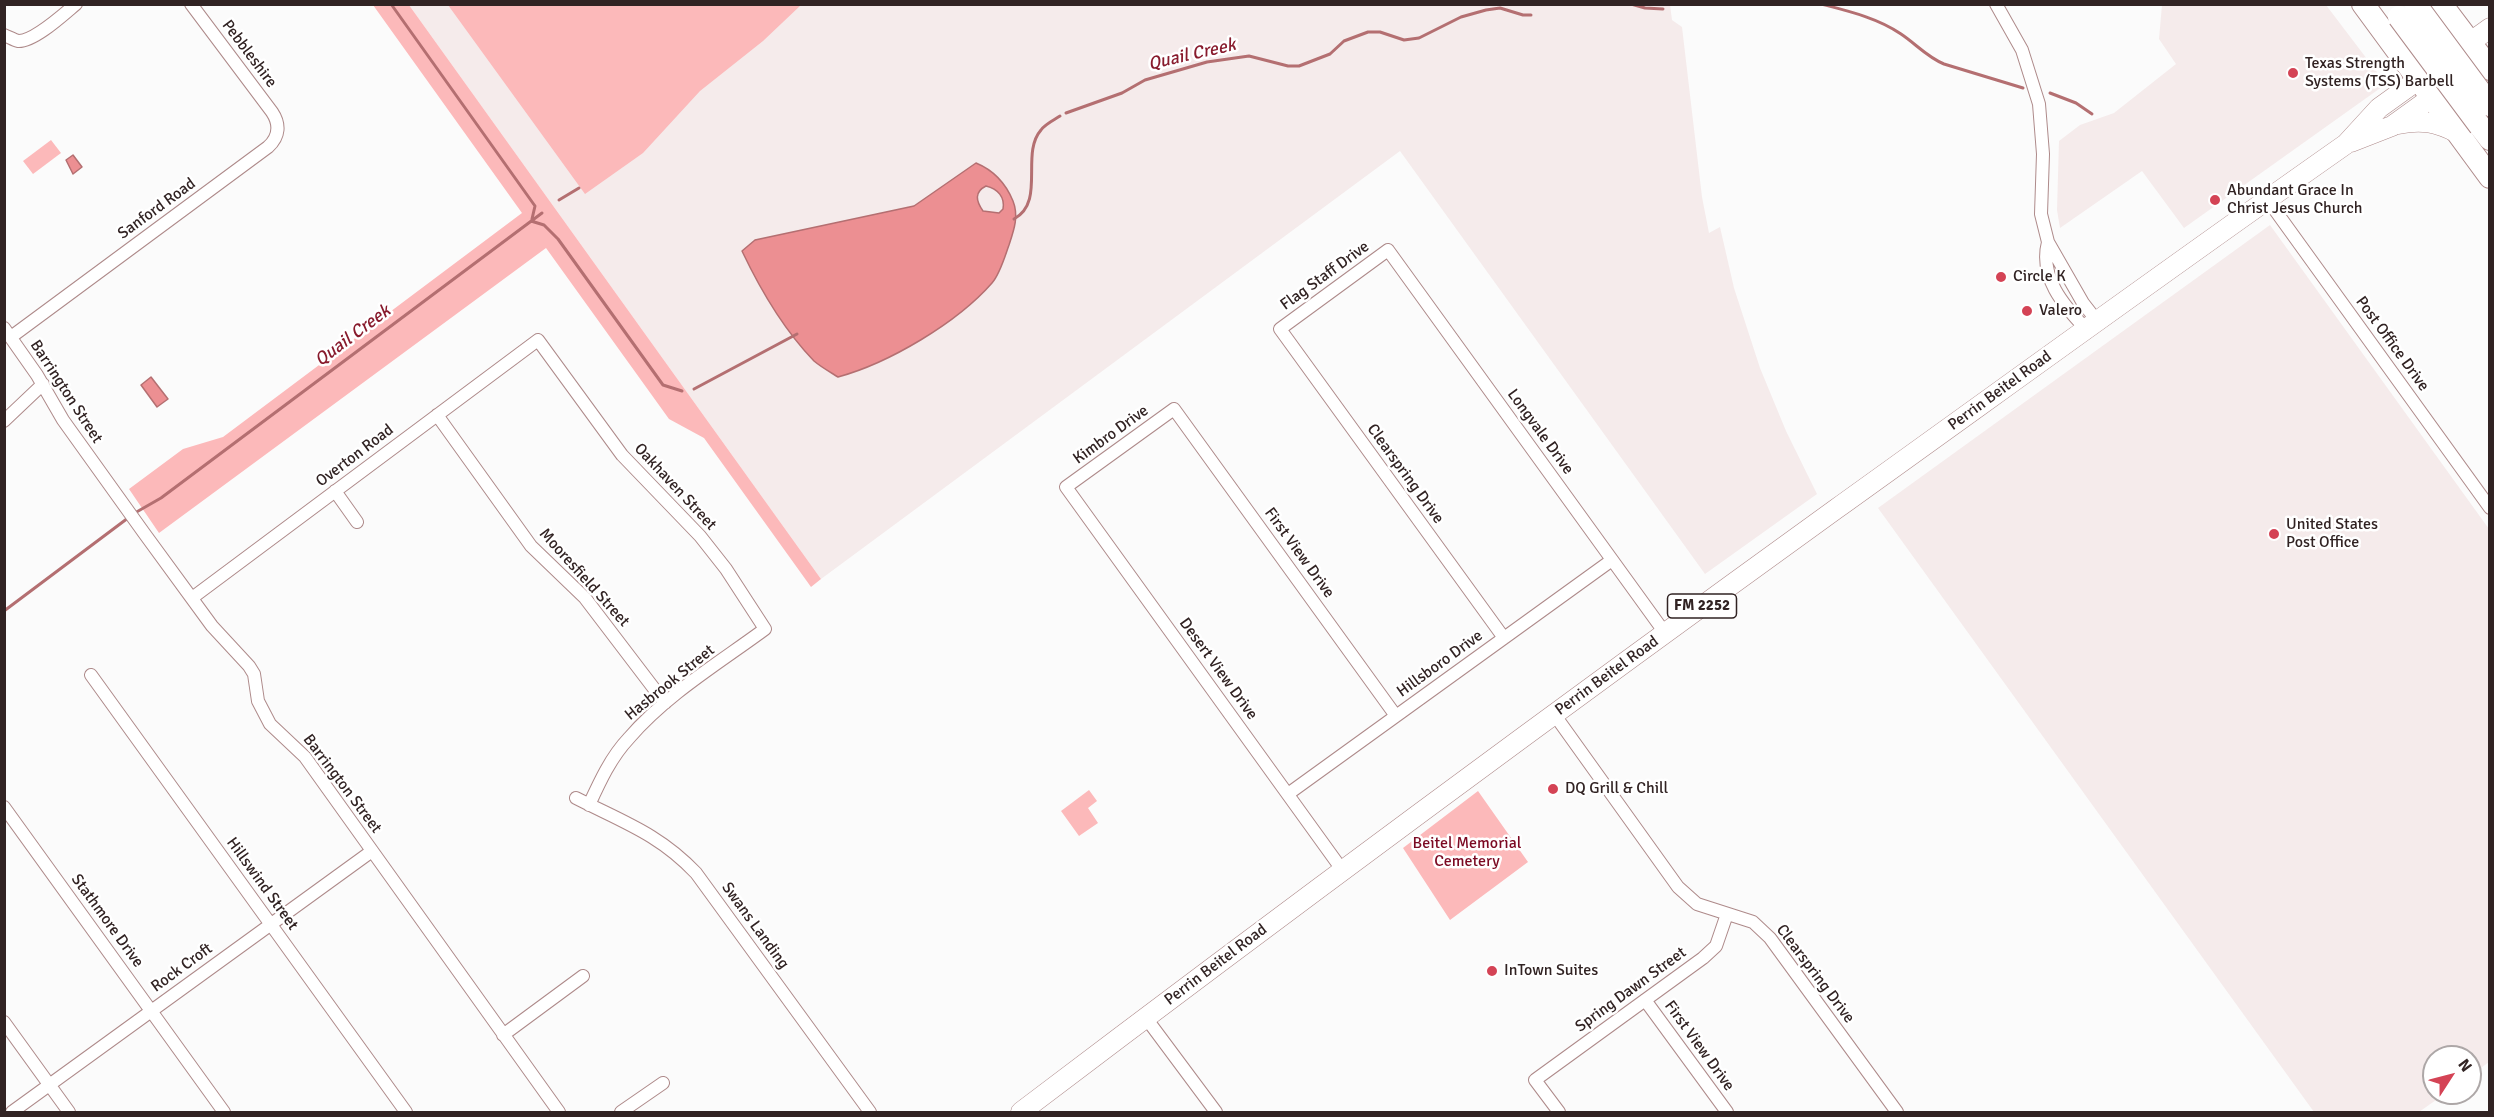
<!DOCTYPE html>
<style>
body{margin:0}
#map{position:relative;width:2494px;height:1117px;overflow:hidden;background:#fbfbfb;font-family:Signika,sans-serif}
canvas{display:block}
.frame{position:absolute;inset:0;border:6px solid #312323;pointer-events:none}
.north{position:absolute;left:2422px;top:1045px;width:60px;height:60px;box-sizing:border-box;background:#fff;border:2px solid #ada7a7;border-radius:50%;rotate:54deg;font-size:16px;font-weight:700;line-height:24px;text-align:center;color:#312323}
.north::after{content:'';display:block;margin:auto;width:21px;height:27px;background:#d44355;clip-path:polygon(50% 0,100% 100%,50% 72%,0 100%)}
</style>
<div id="map">
<canvas width="2494" height="1117"></canvas>
<div class="frame"></div>
<div class="north">N</div>
</div>
<script>
const ctx = document.querySelector('canvas').getContext('2d');
ctx.lineJoin = 'round';
function fillPath(path, color) {
  ctx.fillStyle = color;
  ctx.fill(path, 'evenodd');
}
function stroke(path, color, width, dash) {
  ctx.strokeStyle = color;
  ctx.lineWidth = width;
  ctx.lineCap = dash ? 'butt' : 'round';
  ctx.setLineDash(dash || []);
  ctx.stroke(path);
}
function drawText(font, color, halo, rows, align = 'center') {
  ctx.font = font + ' Signika,sans-serif';
  ctx.lineWidth = 5;
  ctx.setLineDash([]);
  ctx.textBaseline = 'middle';
  ctx.strokeStyle = halo;
  ctx.fillStyle = color;
  for (const [text, x, y, turn = 0] of rows) {
    ctx.save();
    ctx.translate(x, y);
    ctx.rotate((+turn || 0) * Math.PI / 180);
    ctx.textAlign = isNaN(turn) ? turn : align;
    if (halo) ctx.strokeText(text, 0, 0);
    ctx.fillText(text, 0, 0);
    ctx.restore();
  }
}
const built = new Path2D(`
 M409 5H1670L1672 20 1682 27 1702 197 1709 233 1720 227 1734 288 1760 368 1786 431 1817 494 1705 574 1400 151 821 579Z
 M2162 5H2326L2386 84 2184 228 2142 171 2060 228 2057 210 2059 141 2080 125 2114 113 2176 64 2159 39Z
 M2270 225 2489 529V1062L2470 1076V1057H2434V1093H2446L2419 1112H2314L1878 508Z`);
const green = new Path2D(`
 M373 5H409L821 579 811 587 704 438 669 419 546 248 159 533 129 489 183 449 223 437 522 213Z
 M448 5H801L763 41 700 91 643 153 585 194Z
 M51 140 61 153 33 174 23 161Z
 M1089 790 1097 801 1088 808 1098 823 1079 836 1061 811Z
 M1478 791 1528 862 1450 920 1403 848Z`);
const water = new Path2D(`
 M73 155 82 167 73 174 66 160Z
 M976 163C993 170 1006 184 1013 201 1019 216 1014 230 1009 245 1005 256 1000 274 992 283 957 323 889 363 838 377 830 372 821 367 814 361 785 331 760 289 742 251L755 240 914 206ZM986 186C998 189 1005 197 1003 209L999 213 983 211C976 201 974 192 986 186Z
 M151 377 168 399 157 407 141 385Z`);
const stream = new Path2D(`
 M391 4 535 206 532 219
 M1631 4 1645 8 1663 9
 M1821 4C1848 11 1878 18 1901 34 1916 44 1927 57 1944 64L2023 88
 M2050 93 2076 103 2092 114
 M1066 113 1122 93 1145 80 1207 62 1249 56 1288 66H1299L1330 54 1344 41 1368 32H1380L1404 40 1419 38 1461 17 1486 10 1500 8 1523 15H1531
 M559 200 579 188
 M1014 219C1046 202 1020 154 1041 130 1045 124 1054 120 1060 116
 M531 221 544 225 558 239 663 385 682 391
 M694 389 797 334
 M133 514 161 498 542 213
 M4 611 128 518`);
const street = new Path2D(`
 M1996 4 2022 50 2039 104 2043 154 2041 214 2048 242 2083 303 2097 321
 M4 35C9 37 14 40 18 41 34 42 64 14 76 4
 M2267 199 2490 508
 M2048 242C2039 277 2063 305 2086 329
 M4 328 37 375 63 420 144 533 212 626 249 666 254 674 258 701 270 724 305 757 559 1112
 M11 337 268 147C280 136 280 124 272 112L191 4
 M437 415 531 546 585 598 665 703
 M4 421 43 384
 M335 491 357 522
 M192 598 538 340 622 455 700 536 726 569 765 629C719 663 667 694 629 738 611 757 600 781 589 805
 M1504 638 1280 329 1388 250 1665 633
 M91 675 406 1112
 M1554 714 1678 887 1697 904 1753 922 1770 938 1897 1112
 M1288 794 1612 560
 M576 798C623 822 659 834 696 873L870 1112
 M4 807 224 1112
 M1343 871 1066 487 1174 409 1396 716
 M1645 1000 1727 1112
 M1146 1018 1216 1112
 M4 1022 69 1112
 M503 1035 583 976
 M12 1112 372 851
 M621 1112 663 1083
 M1559 1112 1535 1080 1703 958 1716 946 1727 914`);
const primary = new Path2D(`
 M2458 51 2490 28
 M2398 124C2422 119 2436 122 2458 133
 M2351 142 2392 126 2442 90
 M1021 1112C1290 908 1562 707 1836 509 2006 387 2175 264 2346 144L2379 108 2429 72`);
const highway = new Path2D(`
 M2363 4 2490 177
 M2441 4 2490 69
 M2480 126 2490 139`);
const highwayBridge = new Path2D(`
 M2416 5 2490 105
 M2399 17 2480 126`);
const markers = [
 [2293,73,6,"#d44355"],
 [2215,200,6,"#d44355"],
 [2001,277,6,"#d44355"],
 [2027,311,6,"#d44355"],
 [2274,534,6,"#d44355"],
 [1553,789,6,"#d44355"],
 [1492,971,6,"#d44355"]
];
const shields = [
 [1702,606,69]
];
const shieldNames = [
 ["FM 2252",1702,606]
];
const streetNames = [
 ["Pebbleshire",249,54,53],
 ["Sanford Road",157,209,-36],
 ["Flag Staff Drive",1325,276,-36],
 ["Post Office Drive",2392,344,54],
 ["Perrin Beitel Road",2000,391,-36],
 ["Barrington Street",66,392,57],
 ["Longvale Drive",1540,432,54],
 ["Kimbro Drive",1111,435,-36],
 ["Overton Road",355,456,-37],
 ["Clearspring Drive",1405,474,54],
 ["Oakhaven Street",675,487,47],
 ["First View Drive",1299,553,54],
 ["Mooresfield Street",584,578,48],
 ["Hillsboro Drive",1440,664,-36],
 ["Desert View Drive",1218,669,54],
 ["Perrin Beitel Road",1607,676,-36],
 ["Hasbrook Street",670,683,-39],
 ["Barrington Street",342,784,53],
 ["Hillswind Street",262,884,54],
 ["Stathmore Drive",107,921,54],
 ["Swans Landing",755,926,54],
 ["Perrin Beitel Road",1216,965,-37],
 ["Rock Croft",182,968,-36],
 ["Clearspring Drive",1815,974,53],
 ["Spring Dawn Street",1631,990,-36],
 ["First View Drive",1699,1046,54]
];
const poiNames = [
 ["Texas Strength",2305,64],
 ["Systems (TSS) Barbell",2305,82],
 ["Abundant Grace In",2227,191],
 ["Christ Jesus Church",2227,209],
 ["Circle K",2013,277],
 ["Valero",2039,311],
 ["United States",2286,525],
 ["Post Office",2286,543],
 ["DQ Grill & Chill",1565,789],
 ["InTown Suites",1504,971]
];
const parkNames = [
 ["Beitel Memorial",1467,844],
 ["Cemetery",1467,862]
];
const waterNames = [
 ["Quail Creek",1192,55,-13],
 ["Quail Creek",353,336,-37]
];
fillPath(built, '#f5ebeb');
fillPath(green, '#fcb9ba');
fillPath(water, '#ec8f92');
stroke(water, '#b46f71', 1.5);
stroke(stream, '#b46f71', 3);
stroke(street, '#ae8a8a', 14);
stroke(primary, '#ae8a8a', 21);
stroke(highway, '#ae8a8a', 24);
stroke(street, '#fff', 12);
stroke(primary, '#fff', 20);
stroke(highway, '#fff', 22);
stroke(highwayBridge, '#ae8a8a', 24, []);
stroke(highwayBridge, '#fff', 22);
for (const [x, y, r, color] of markers) {
  const dot = new Path2D();
  dot.arc(x, y, r, 0, 2 * Math.PI);
  ctx.fillStyle = color;
  ctx.fill(dot);
  stroke(dot, '#fff', 2);
}
for (const [x, y, w] of shields) {
  const box = new Path2D();
  box.roundRect(x - w / 2, y - 12, w, 24, 4.5);
  ctx.fillStyle = '#fff';
  ctx.fill(box);
  stroke(box, '#312323', 1.5);
}
drawText('bold 15px', '#312323', null, shieldNames);
drawText('16px', '#312323', '#fff', streetNames);
drawText('16px', '#312323', '#fff', poiNames, 'left');
drawText('16px', '#7b0922', '#fff', parkNames);
drawText('italic 18px', '#881b2d', '#fff', waterNames);
</script>
